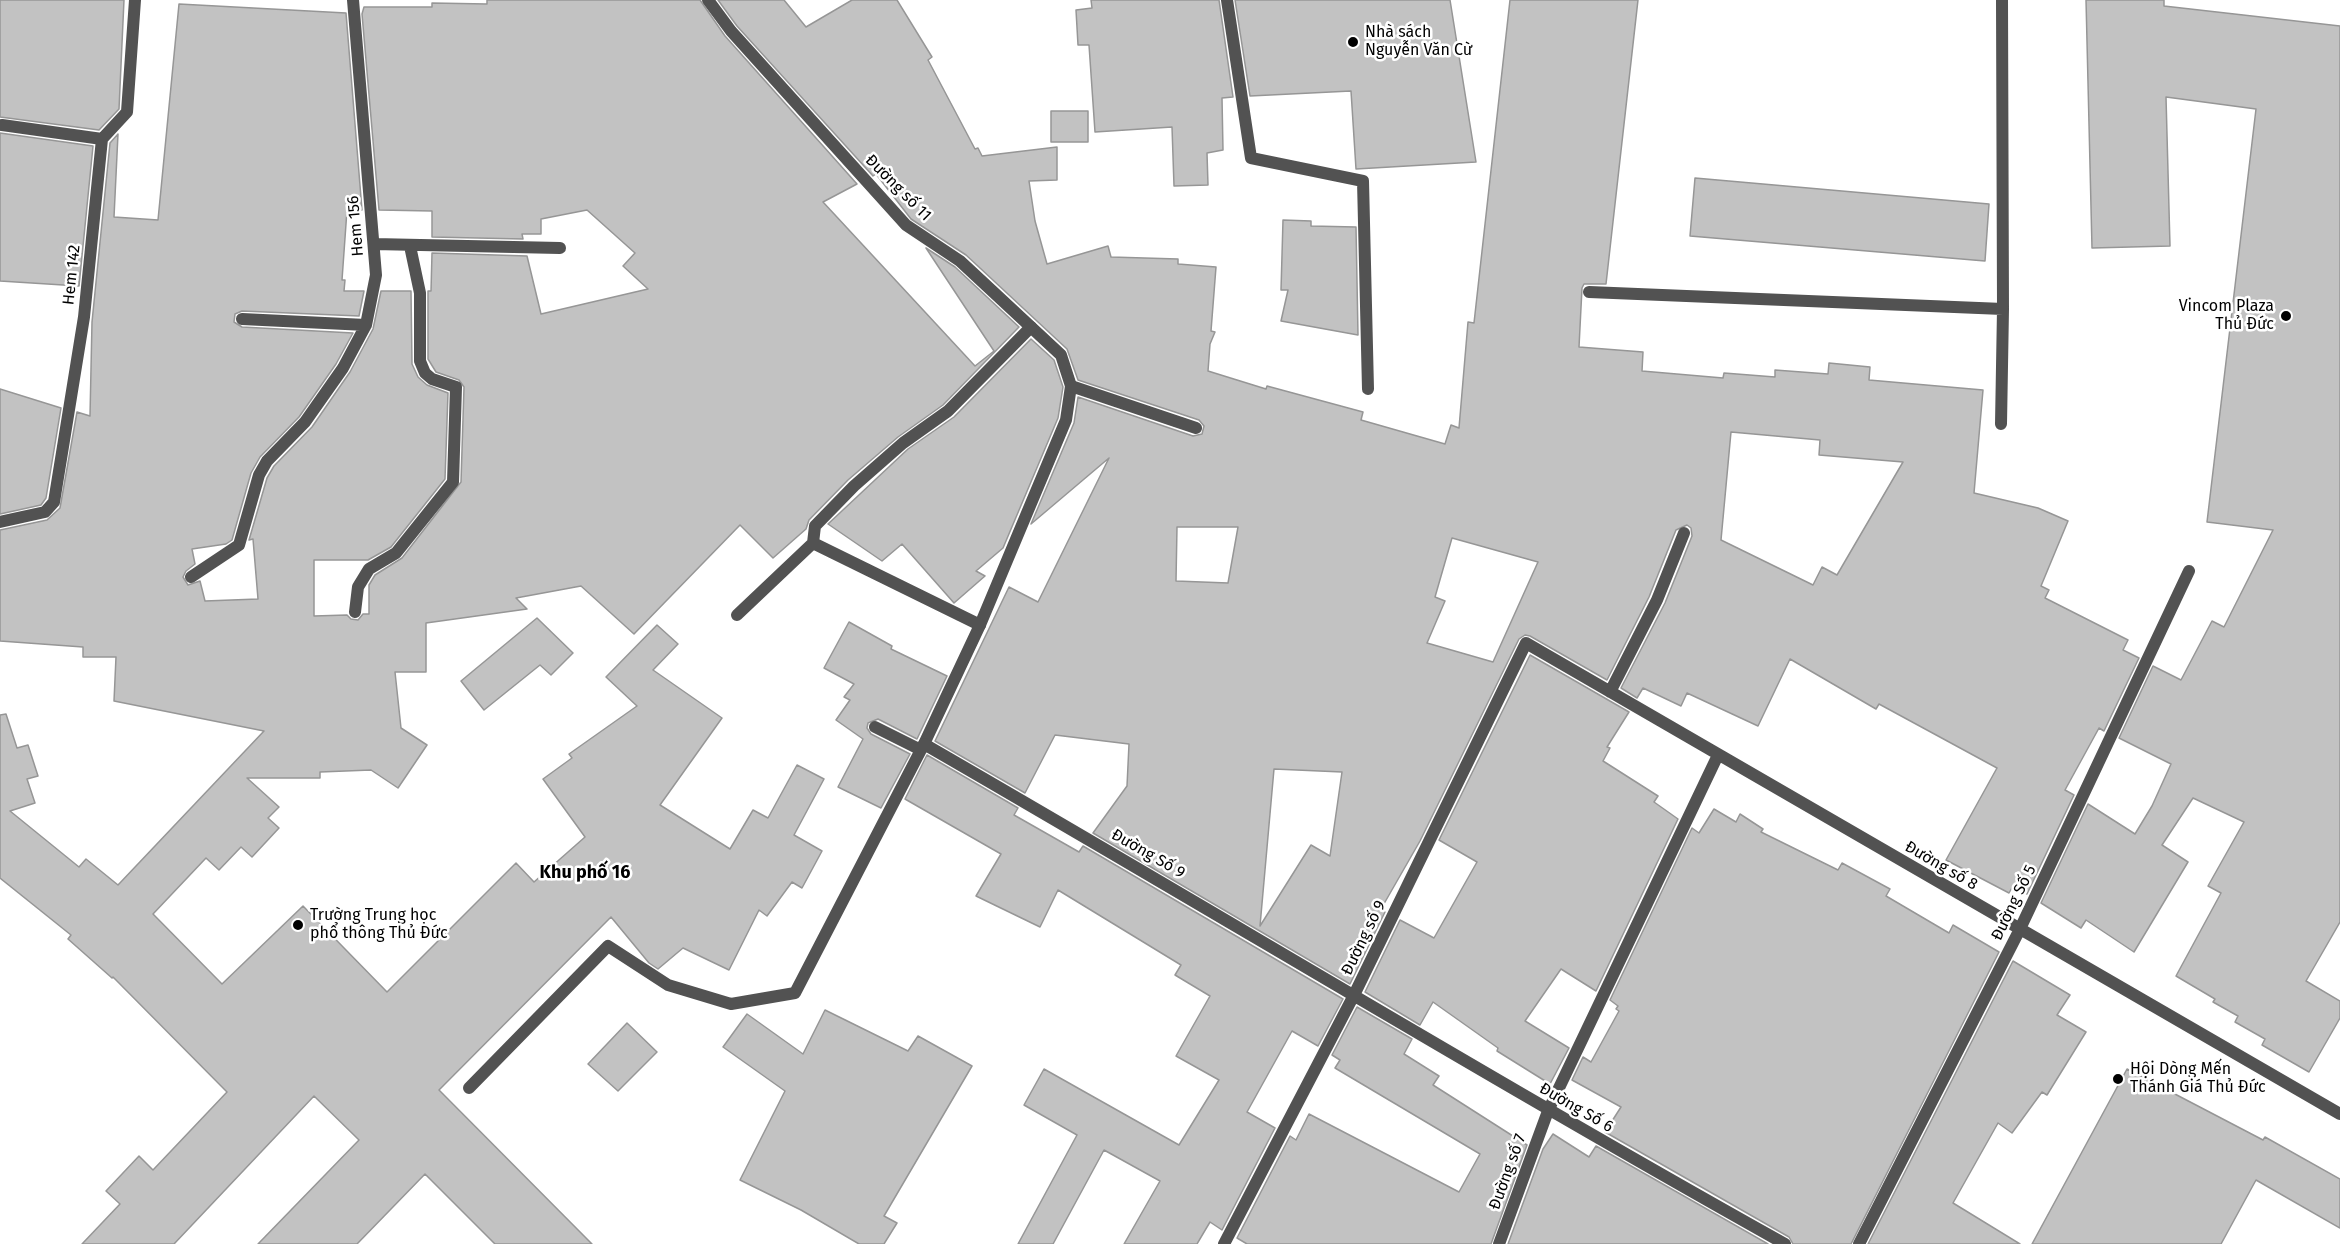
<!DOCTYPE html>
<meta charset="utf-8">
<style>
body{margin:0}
canvas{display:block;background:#fff}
</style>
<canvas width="2340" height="1244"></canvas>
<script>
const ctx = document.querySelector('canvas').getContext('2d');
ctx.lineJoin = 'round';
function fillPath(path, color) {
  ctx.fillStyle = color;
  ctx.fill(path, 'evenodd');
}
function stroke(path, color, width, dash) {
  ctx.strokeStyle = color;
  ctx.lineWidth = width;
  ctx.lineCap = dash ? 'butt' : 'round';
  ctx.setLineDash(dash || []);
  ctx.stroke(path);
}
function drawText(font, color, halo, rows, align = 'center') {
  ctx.font = font + ' "Fira Sans",sans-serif';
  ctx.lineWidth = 5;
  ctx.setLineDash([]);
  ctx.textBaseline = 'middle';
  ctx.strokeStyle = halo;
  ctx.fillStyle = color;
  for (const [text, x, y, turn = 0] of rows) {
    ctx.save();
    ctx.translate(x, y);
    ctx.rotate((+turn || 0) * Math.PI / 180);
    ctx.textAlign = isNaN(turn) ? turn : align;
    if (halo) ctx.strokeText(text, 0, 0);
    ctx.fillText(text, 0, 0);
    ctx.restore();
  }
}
const building = new Path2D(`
 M0 0H124L119 109 99 130 0 117Z
 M487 0H700L725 36 857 184 823 202 975 366 994 351 926 248 955 267 1019 327 943 405 898 437 848 480 809 520 806 529 773 558 740 525 634 634 581 586 516 598 527 609 426 623V672H395L401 728 427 745 398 788 371 770 320 772V778H247L279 807 268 818 279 828 252 857 241 847 219 870 206 858 153 914 222 984 303 906 387 992 516 863 534 882 585 837 543 779 572 758 569 754 637 706 606 677 657 625 678 644 653 670 722 718 660 805 730 849 753 810 768 818 797 765 824 779 794 835 822 851 802 888 792 882 767 916 759 910 729 970 683 948 658 969 649 963 611 917 439 1090 592 1244H495L425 1174 357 1244H258L359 1140 314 1096 174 1244H82L120 1204 106 1191 139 1156 153 1170 227 1092 113 977 112 978 68 939 71 935 0 878V715L6 714 17 748 28 745 38 776 27 779 35 803 10 811 79 867 86 859 118 885 264 731 114 701 116 657H83V647L0 641V530L47 520 60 508 77 412 90 416 92 322 110 143 118 134 114 217 158 220 179 4 346 13 362 210H347L342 280H345L344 291H364L359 316 242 311 235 314 234 322 242 327 353 333 336 364 299 417 260 457 251 473 232 540 226 544 192 549 195 564 186 571 183 577 188 585 200 581 205 601 258 599 253 539 249 540 267 478 274 466 312 427 350 372 373 329 381 291H411L412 364 418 377 427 385 448 393 445 479 391 547 368 560H314V616L347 615 351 619 358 620 363 614H369V585L375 575 402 558 461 482 464 387 459 380 436 372 428 359V291H431L432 253 527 256 541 314 648 289 623 266 635 253 587 210 541 219V234H522L523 239 432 237V211L379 210 362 14 364 7H432V3L487 4Z
 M718 0H784L806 27 852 0H897L932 57 928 60 975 149 978 148 982 156 1057 147V180L1029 181 1035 221 1047 264 1108 246 1111 257 1178 259V264L1216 267 1211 331 1215 332 1210 344 1208 371 1266 389 1267 386 1363 412 1361 420 1445 444 1451 425 1459 428 1468 322 1474 323 1510 0H1638L1606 284H1584L1582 288 1579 347 1643 352 1642 371 1723 378 1724 373 1775 377V370L1828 374 1829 363 1870 367 1869 380 1983 390 1974 493 2038 508 2068 521 2041 586 2049 590 2045 598 2128 640 2123 650 2139 658 2104 731 2099 728 2065 790 2074 795 2027 894 2013 886 2009 893 1946 860 1997 768 1879 704 1876 709 1790 659 1758 726 1687 693 1681 706 1643 688 1637 698 1621 688 1665 603 1692 536 1691 528 1687 525 1676 530 1649 597 1607 680 1530 636 1525 635 1519 639 1420 841 1381 909 1385 912 1350 984 1093 833 1127 786 1129 744 1055 735 1025 793 935 741 1009 587 1038 602 1109 458 1031 524 1074 423 1078 397 1193 436 1202 434 1204 426 1199 420 1078 380 1067 349 966 255 911 219 876 174 873 176 737 26ZM1731 432 1820 440 1819 455 1903 462 1837 575 1822 567 1813 585 1721 540ZM1177 527H1238L1228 583 1176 581ZM1452 538 1538 562 1493 662 1427 643 1445 601 1435 597ZM1274 769 1342 772 1330 856 1311 845 1260 926Z
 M1091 0H1219L1233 97 1222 98 1223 150 1207 153 1208 185 1174 186 1172 127 1095 132 1089 45H1078L1076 10 1092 8Z
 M1235 0H1450L1476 162 1356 169 1351 91 1250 96Z
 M2086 0H2164V6L2340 26V922L2306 981 2340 1001V1018L2309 1072 2262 1045 2265 1039 2235 1022 2238 1016 2213 1002 2215 999 2176 976 2221 893 2208 886 2244 822 2193 798 2162 845 2188 862 2134 952 2086 920 2081 928 2041 903 2088 804 2135 834 2152 806 2171 764 2119 738 2153 666 2181 680 2212 621 2224 627 2273 530 2207 522 2256 109 2166 97 2170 246 2092 248Z
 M1051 111H1088V142H1051Z
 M0 133 93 146 79 286 0 281Z
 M1695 178 1989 204 1985 261 1690 236Z
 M1283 220 1311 221V226L1356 227 1358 335 1281 321 1288 290H1281Z
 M1031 339 1054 360 1063 387 1058 418 1003 548 976 571 985 576 954 603 902 544 882 561 828 524 908 449 954 417Z
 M0 389 61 408 46 498 41 505 0 514Z
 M537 618 573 653 551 675 540 665 484 710 461 681Z
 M849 622 892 646 891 649 947 676 917 739 878 719 868 723 867 728 871 734 910 754 881 808 838 787 863 739 836 720 850 700 844 697 854 684 824 668Z
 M1530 655 1629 712 1607 747 1610 748 1603 761 1658 796 1654 802 1678 819 1596 991 1561 969 1525 1021 1569 1048 1550 1084 1497 1051 1498 1048 1433 1002 1420 1025 1365 992 1400 920 1434 938 1477 862 1439 840Z
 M927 755 1018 808 1014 815 1079 852 1083 846 1343 999 1318 1046 1292 1031 1247 1112 1275 1128 1222 1230 1210 1222 1197 1244H1124L1160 1181 1104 1150 1053 1244H1018L1077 1135 1024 1105 1044 1069 1179 1145 1219 1080 1176 1056 1210 996 1175 975 1181 965 1058 890 1040 927 976 896 1001 854 905 799Z
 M1714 809 1736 822 1740 814 1763 829 1761 832 1838 870 1842 863 1890 889 1886 896 1949 933 1953 925 1999 952 1851 1244H1793L1789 1237 1605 1132 1621 1107 1572 1080 1583 1057 1591 1062 1619 1011 1616 1009 1618 1006 1610 1000 1692 828 1699 833Z
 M2013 961 2070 995 2057 1015 2086 1032 2047 1095 2042 1092 2012 1133 1998 1123 1953 1203 2020 1244H1868Z
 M1357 1007 1412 1039 1404 1054 1439 1076 1433 1085 1527 1145 1491 1244H1247L1237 1238 1290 1136 1296 1140 1309 1114 1459 1192 1480 1154 1335 1068 1340 1060 1332 1055Z
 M825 1010 908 1051 918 1036 972 1066 884 1216 897 1223 884 1244H859L801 1210 740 1180 785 1091 723 1047 747 1014 803 1054Z
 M627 1023 657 1052 618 1091 588 1064Z
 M2127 1069 2263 1140 2265 1137 2340 1179V1228L2256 1180 2221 1244H2032Z
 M1553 1134 1589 1157 1596 1146 1768 1244H1508L1543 1149Z`);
const lane = new Path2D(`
 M708 0 731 31 906 225 960 261 1061 355 1071 386 1066 420 980 625 924 744
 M1589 292 2003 309
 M2001 424 2003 309 2002 0`);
const street = new Path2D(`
 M1227 0 1251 158 1363 181 1368 389
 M2 125 102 139
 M374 244 560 248
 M242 319 366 325 376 275 353 0
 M1071 386 1196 428
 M0 522 45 512 54 502 84 317 102 139 127 112 135 0
 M813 543 815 526 854 486 903 443 948 411 1031 327
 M191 577 239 545 259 475 267 461 305 422 343 368 366 325
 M355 612 358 587 369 569 396 553 453 482 456 387 432 379 425 373 420 361V293L410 246
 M737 615 813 543 980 625
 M1610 692 1657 600 1684 533
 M875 727 921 750
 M469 1088 608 946 668 985 731 1004 795 993 924 744C1212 910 1495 1082 1785 1244
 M1224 1244 1354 995 1526 643 2340 1114
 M1499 1244 1548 1111 1718 755
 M1859 1244 2019 931 2189 571`);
const markers = [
 [1353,42,6,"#000"],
 [2286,316,6,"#000"],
 [298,925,6,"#000"],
 [2118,1079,6,"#000"]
];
const poiNames = [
 ["Nhà sách",1365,33],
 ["Nguyễn Văn Cừ",1365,51],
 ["Vincom Plaza",2274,307,"right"],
 ["Thủ Đức",2274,325,"right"],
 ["Trường Trung học",310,916],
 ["phổ thông Thủ Đức",310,934],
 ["Hội Dòng Mến",2130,1070],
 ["Thánh Giá Thủ Đức",2130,1088]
];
const streetNames = [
 ["Đường số 11",898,188,45],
 ["Hem 156",356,226,-95],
 ["Hem 142",72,275,-84],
 ["Đường Số 9",1148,854,30],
 ["Đường số 8",1941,866,30],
 ["Đường Số 5",2014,903,-64],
 ["Đường số 9",1364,938,-64],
 ["Đường Số 6",1576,1108,30],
 ["Đường số 7",1508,1172,-70]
];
const neighbourhoodNames = [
 ["Khu phố 16",585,873]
];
fillPath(building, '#c2c2c2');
stroke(building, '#969696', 1.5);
stroke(lane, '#525252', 12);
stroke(street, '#525252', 12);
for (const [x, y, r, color] of markers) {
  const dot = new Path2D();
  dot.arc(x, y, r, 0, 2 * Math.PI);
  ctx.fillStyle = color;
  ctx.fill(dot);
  stroke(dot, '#fff', 2);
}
drawText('16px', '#000', '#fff', poiNames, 'left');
drawText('16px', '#000', '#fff', streetNames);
drawText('bold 18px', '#000', '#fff', neighbourhoodNames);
</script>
